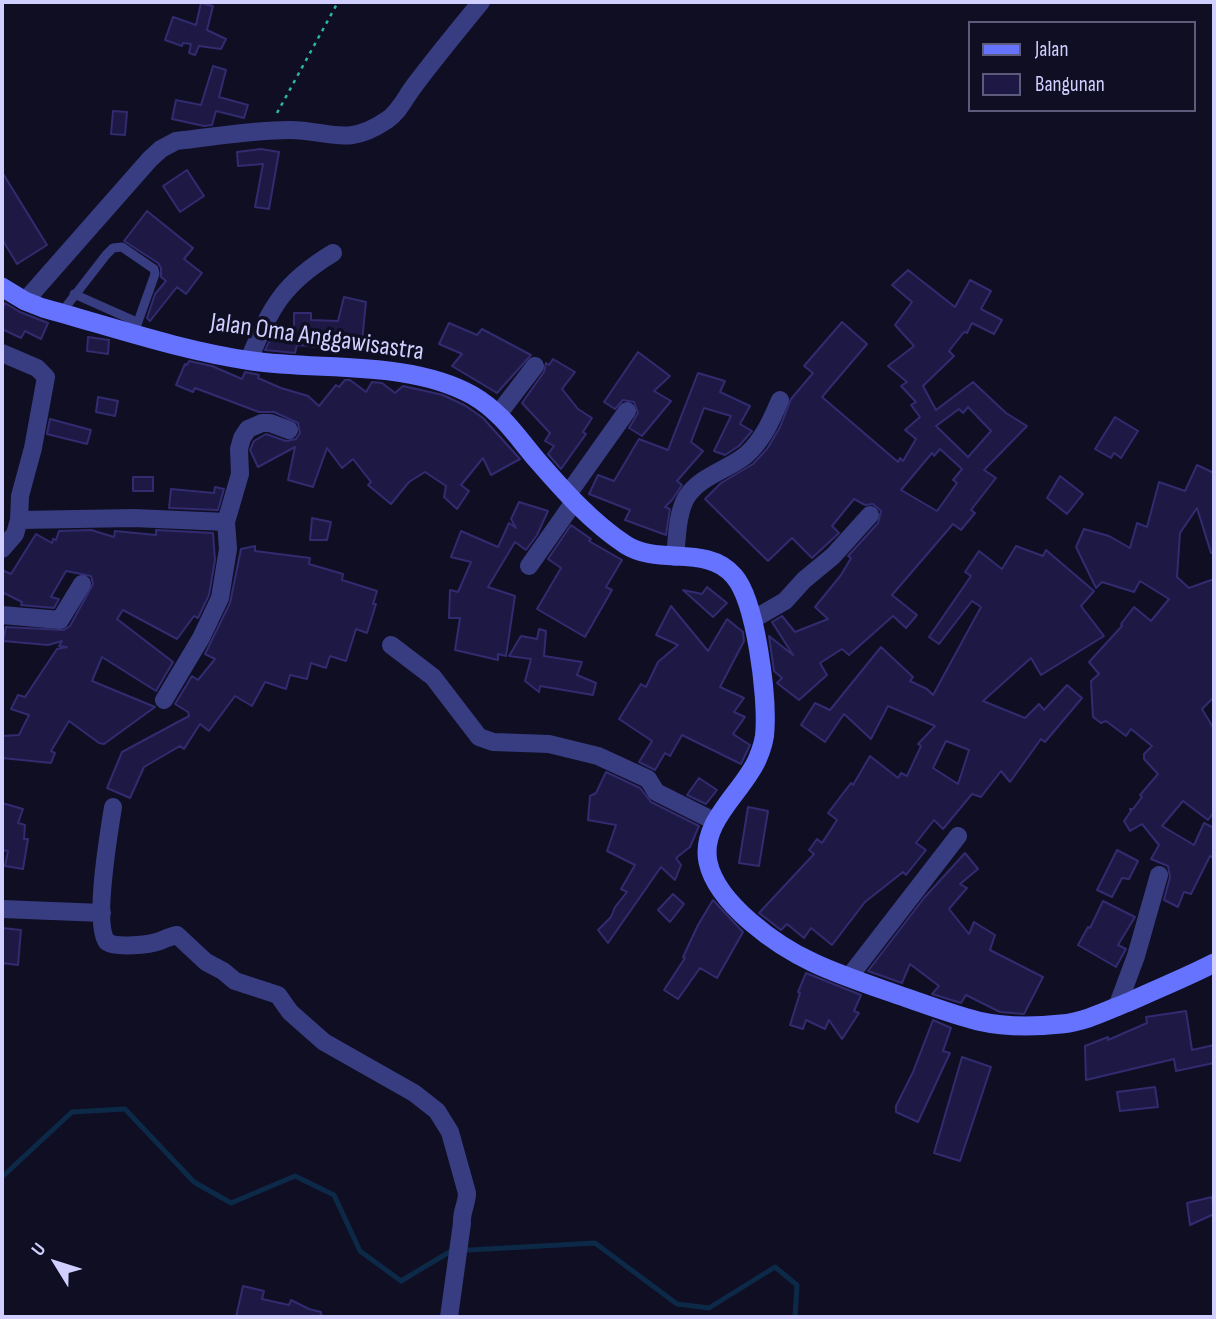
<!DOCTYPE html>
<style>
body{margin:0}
#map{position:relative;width:1216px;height:1319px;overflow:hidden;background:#0f0e23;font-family:"Sofia Sans Condensed",sans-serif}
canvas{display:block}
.frame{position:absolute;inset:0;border:4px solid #d0cfff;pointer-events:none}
.legend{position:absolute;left:968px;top:21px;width:228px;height:91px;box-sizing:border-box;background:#0f0e23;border:2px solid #5c5b7b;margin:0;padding:9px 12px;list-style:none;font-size:21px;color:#d0cfff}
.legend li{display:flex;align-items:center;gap:14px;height:35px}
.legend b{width:35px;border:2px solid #5c5b7b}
.north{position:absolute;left:21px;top:1228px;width:70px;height:70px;-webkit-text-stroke:5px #0f0e23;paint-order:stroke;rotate:308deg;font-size:19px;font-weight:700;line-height:28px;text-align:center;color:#d0cfff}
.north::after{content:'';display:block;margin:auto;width:24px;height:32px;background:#d0cfff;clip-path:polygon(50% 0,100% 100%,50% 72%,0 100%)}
</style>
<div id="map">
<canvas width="1216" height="1319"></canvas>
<div class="frame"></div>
<ul class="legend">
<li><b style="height:9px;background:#6673ff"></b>Jalan</li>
<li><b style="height:19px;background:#1e1944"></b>Bangunan</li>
</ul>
<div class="north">U</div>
</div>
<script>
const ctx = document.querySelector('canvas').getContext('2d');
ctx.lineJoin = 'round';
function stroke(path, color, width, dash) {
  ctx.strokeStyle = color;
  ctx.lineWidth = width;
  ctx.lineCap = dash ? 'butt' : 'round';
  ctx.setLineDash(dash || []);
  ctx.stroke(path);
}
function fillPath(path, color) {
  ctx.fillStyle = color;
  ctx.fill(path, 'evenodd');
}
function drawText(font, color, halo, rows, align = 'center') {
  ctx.font = font + ' "Sofia Sans Condensed",sans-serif';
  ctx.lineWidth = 7;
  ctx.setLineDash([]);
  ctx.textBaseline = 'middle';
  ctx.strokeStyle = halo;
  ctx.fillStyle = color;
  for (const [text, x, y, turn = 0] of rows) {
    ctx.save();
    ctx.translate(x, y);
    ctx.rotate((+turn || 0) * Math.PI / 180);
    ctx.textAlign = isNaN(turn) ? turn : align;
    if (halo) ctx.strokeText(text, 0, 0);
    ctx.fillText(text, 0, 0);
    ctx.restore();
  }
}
const stream = new Path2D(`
 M2 1177 72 1112 125 1109 194 1182 231 1203 295 1176 334 1195 360 1251 401 1281 451 1251 595 1243 677 1304 709 1308 775 1267 797 1285 795 1317`);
const building = new Path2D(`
 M201 3 213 6 207 30 226 39 221 49 199 46 195 55 189 53 191 44 183 43 182 46 165 40 173 17 196 25Z
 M213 66 226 70 219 97 248 105 244 118 216 111 212 125 204 126 172 119 176 100 201 105Z
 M113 111 127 112 125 135 111 134Z
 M261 149 279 152 269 209 255 207 263 164 238 166 237 152Z
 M187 170 204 196 180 212 163 186Z
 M2 172 47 245 17 264 2 239Z
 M147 211 193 248 184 259 202 273 186 294 177 287 150 321 147 318 155 294 166 281 161 277V268L158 263 124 241Z
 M908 270 955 307 970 280 991 291 981 309 1002 320 994 334 972 323 967 333 964 332 949 351 954 356 923 386 936 410 973 382 1006 413 1027 426 984 470 996 478 971 510 975 513 961 530 953 524 892 595 917 615 906 628 893 616 849 655 842 649 820 663 827 675 799 700 777 683 782 678 774 671 769 636 793 655 772 622 782 616 795 632 828 619 815 607 841 575 851 558 848 556 878 523 881 511 873 504 865 505 854 499 832 526 839 533 812 558 792 538 768 561 705 499 721 483 753 464 767 449 780 427 791 399 813 373 804 366 842 322 867 344 822 397 898 462 900 458 903 461 916 439 905 430 920 417 911 405 916 402 901 386 907 382 888 366 914 346 895 325 912 302 892 285ZM968 407 991 431 968 457 936 426 959 409 963 413ZM940 449 962 469 953 480 957 483 937 511 901 490 932 453 934 456Z
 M344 297 366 302 361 351 297 345 295 353 265 350 273 334 294 332V313H311V320L338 321Z
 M5 303 20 312 48 323 41 339 25 331 21 338 2 329V311Z
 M449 323 477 335 482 329 531 355 497 393 452 366 462 354 439 344Z
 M88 337 109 340 108 354 87 351Z
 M638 352 670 376 654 391 671 401 642 436 629 428 638 413 634 402 623 400 615 409 604 402Z
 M553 359 575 372 562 389 578 409 592 418 583 432 586 434 561 469 548 454 554 446 545 441 550 433 522 403 544 372 546 363 549 365Z
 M189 361 212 366 242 379 245 372 255 374 259 375 258 378 281 388 308 396 319 406 336 385 339 387 345 380H350L366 392 372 382 382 383 395 393 403 386 443 395 466 406 483 418 520 459 491 475 483 458 461 485 469 491 457 509 444 497 446 486 425 472 409 482 391 504 368 485 371 482 353 459 342 468 327 448 313 487 288 480 295 447 258 467 250 450 254 441 266 434 286 441 296 439 300 433 298 423 274 412H259L195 388 193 392 176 385 185 364 187 365Z
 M698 373 725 381 720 392 750 406 740 424 752 431 739 446 725 455 714 451 731 416 704 408 691 442 703 451 677 481 682 485 672 500 665 507 670 509 666 535 625 520 630 510 589 494 598 475 614 481 639 439 668 450Z
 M98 397 118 401 115 416 96 412Z
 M1115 417 1138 431 1121 458 1114 453 1111 458 1095 449Z
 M50 419 91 430 87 444 47 434Z
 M1197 465 1214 473V553H1211L1197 508 1180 533 1177 577 1189 588 1214 579V697L1202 709 1214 729V812L1208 820 1183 801 1162 826 1194 845 1204 823 1214 828V858L1210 856 1191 894 1184 892 1178 907 1164 900 1170 877 1168 866 1151 859 1159 845 1142 824 1130 831 1124 821 1131 811 1130 809H1133L1142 797 1140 795 1158 774 1144 759V754L1152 746 1131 729 1126 736 1106 721 1101 723 1093 717 1091 681 1099 674 1089 662 1122 626 1121 624 1134 607 1151 621 1169 599 1140 581 1134 592 1102 582 1096 588 1076 547 1084 529 1109 536 1130 548 1137 523 1147 527 1159 482 1185 491Z
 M1060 476 1083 494 1067 514 1047 498Z
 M133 477H153V491H133Z
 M215 487 224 489 218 510 169 508 171 489 214 493Z
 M519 502 548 511 537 535 526 550 515 542 488 587 515 596 506 656 498 654V660L455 650 460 618H449L450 590 458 592 471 562 451 557 461 531 498 547 509 523 516 528 511 519Z
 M312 518 331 522 327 540H310Z
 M571 525 591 539 589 541 622 560 606 587 612 590 585 637 537 609 561 568 548 559Z
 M91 530 114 537 115 531 156 535V530L213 533 215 560 209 595 198 618 194 616 177 639 123 610 117 619 173 662 156 691 102 657 92 681 155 707 104 744 99 743 69 721 51 751 55 753 51 763 2 758V736L19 735 29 715 11 709 18 695 25 697 57 649 67 647 59 646 62 641 48 645 3 641 6 627 64 630 70 626 93 584 91 576 66 571 51 597 59 599 54 608 21 605 22 602 2 592V570L11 574 36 534 52 543 53 539 56 540 59 531Z
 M255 546V551L310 558 309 564 343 574 342 580 377 591 373 604H376L367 633 356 629 346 661 330 656 326 668 311 663 307 679 290 675 286 689 265 682 252 706 235 696 209 731 200 724 184 749 180 746 144 767 130 798 107 788 122 752 189 716 188 712 175 704 192 676 198 680 215 659 205 654 230 603 241 549Z
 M1016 546 1043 556 1046 550 1094 591 1081 606 1104 636 1041 675 1031 658 983 701 1025 718 1039 704 1044 710 1067 685 1082 698 1045 742 1041 739 1010 782 1001 771 981 797 972 794 943 829 934 820 916 843 926 850 906 875 903 872 865 902 832 945 811 928 804 938 787 924 781 930 759 913 814 854 809 850 817 839 822 843 837 820 828 813 851 783 853 785 870 756 898 778 901 773 907 776 921 746 918 744 935 726 888 706 871 739 844 714 825 742 801 725 815 703 830 710 881 647 913 677 910 681 927 689 933 695 981 607 972 601 939 644 929 637 971 576 965 572 979 551 1002 569ZM946 741 969 750 958 784 933 768Z
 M707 587 727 603 713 617 683 590 702 594Z
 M671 606 708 651 727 619 743 632 744 641 720 687 744 698 734 712 745 717 733 734 750 745 741 764 682 735 670 756 665 753 655 770 639 762 652 741 619 719 641 684 646 687 658 662 678 645 656 635Z
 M539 629 546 631 544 656 582 662 577 675 596 683 593 695 540 686 539 692 525 681 531 659 509 656 521 636 537 639Z
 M606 772 640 788 651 802 699 826 690 847 676 858 681 865 675 880 661 867 608 943 598 930 611 917 615 907 627 892 621 889 635 865 607 851 616 825 588 820 590 796 596 793Z
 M699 778 717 790 706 804 687 795Z
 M2 803 23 809 18 823 25 825 24 839H28L23 869 5 866 8 851 2 850Z
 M748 807 768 811 759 866 739 863Z
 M1117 850 1138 861 1129 879 1122 878 1112 897 1097 890Z
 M965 853 978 869 960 884 967 888 949 909 969 934 974 922 995 935 990 950 1043 977 1024 1014 1000 1012 966 995 961 1003 932 994 939 986 910 964 902 983 868 971 924 898Z
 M673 894 684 904 670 922 658 910Z
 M713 900 743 932 717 978 700 968 678 999 664 990 685 958 683 957 698 925Z
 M1103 901 1135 917 1118 945 1126 949 1116 967 1078 945 1088 927 1090 928Z
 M2 928 21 930 18 965 2 963Z
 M806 973 861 995 854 1011 859 1013 842 1039 829 1020 825 1029 806 1020 803 1029 790 1025 800 993 798 992Z
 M1186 1011 1192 1050 1214 1045V1063L1176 1071 1174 1059 1086 1080 1085 1046 1108 1037V1040L1147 1023 1146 1017Z
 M933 1020 951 1028 943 1051 950 1053 918 1122 896 1112V1106L913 1072Z
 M962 1057 991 1067 960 1161 934 1153Z
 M1155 1087 1158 1107 1120 1111 1117 1092Z
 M1212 1197 1214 1214 1190 1225 1187 1203Z
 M243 1286 264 1291 262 1299 289 1305 291 1300 309 1309 321 1312V1315L326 1317H236Z`);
const path = new Path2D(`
 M277 113 338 2`);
const service = new Path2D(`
 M74 294 137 322
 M61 313 106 255 113 248 122 247 154 269 155 274 134 333`);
const minor = new Path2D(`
 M25 301 150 159 161 149 176 141C213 137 252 130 289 130 330 130 346 148 387 120 399 112 405 98 414 86 435 58 458 30 481 2
 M2 353 37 368 46 377 33 448 20 496 19 520 15 534 2 549
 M249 360C270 308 283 283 333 253
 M499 413 535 366
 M568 494 627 411
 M19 520 134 518 226 522
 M675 557C677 539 677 514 686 498 699 476 728 470 746 455 763 440 772 419 780 400
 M529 566 574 502
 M2 615 60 620 82 584
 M752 620 785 601 804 580 833 556 870 515
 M391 645 433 677 479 737 493 742 549 744 598 756 648 779 656 792 716 822
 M164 700 201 638 220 598 228 549 226 522 240 474 239 449 242 438 248 429 262 423H270L289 430
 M113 807C109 833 93 924 107 942 116 948 149 945 160 941 167 938 171 936 177 935L206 962 223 971 235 981 278 995 290 1012 324 1042 414 1093 437 1111 450 1132 467 1193C467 1204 461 1212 462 1223L449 1317
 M2 909 102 913
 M849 977 958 836
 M1117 1007 1136 956 1159 875`);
const secondary = new Path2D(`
 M2 287 25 301 43 308C112 327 182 351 252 361 322 371 409 360 472 395 500 411 516 435 536 459 563 490 591 522 626 545 659 566 707 544 734 576 756 601 767 695 765 729 765 738 761 751 757 760 742 793 700 822 708 862 717 904 777 946 814 963 844 977 876 987 907 998 930 1006 954 1015 978 1021 1004 1027 1034 1027 1061 1024 1085 1022 1108 1010 1131 1001 1159 988 1187 977 1214 963`);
const streetNames = [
 ["Jalan Oma Anggawisastra",317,338,8]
];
stroke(stream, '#0c2948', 5);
fillPath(building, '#1e1944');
stroke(building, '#322b70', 2);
stroke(path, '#2db69f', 2.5, [3.5, 5]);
stroke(service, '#383d82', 9);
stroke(minor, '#383d82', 18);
stroke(secondary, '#6673ff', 19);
drawText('26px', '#d0cfff', '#0f0e23', streetNames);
</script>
